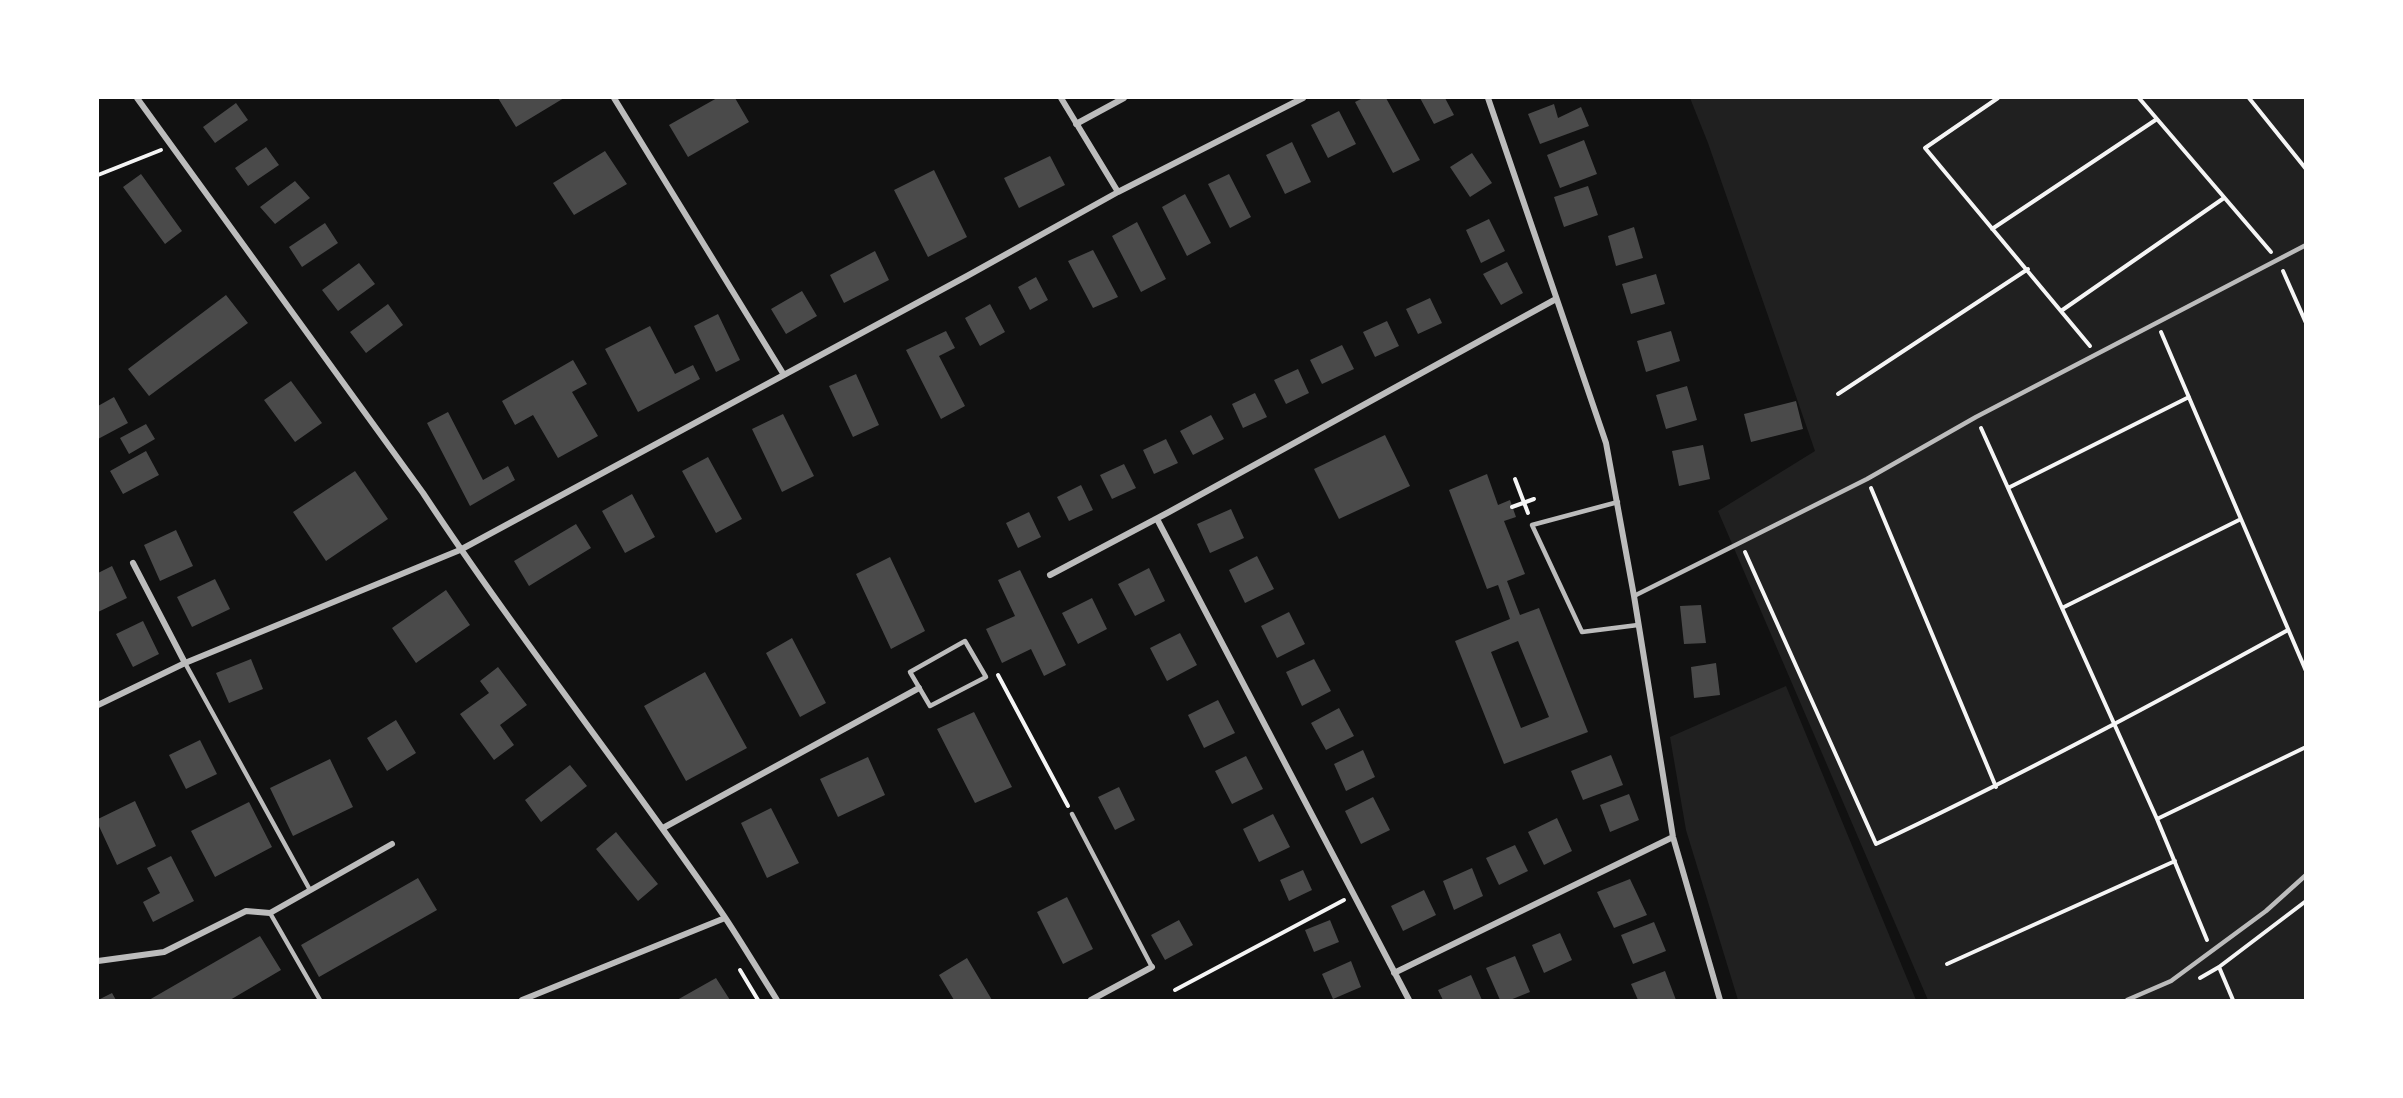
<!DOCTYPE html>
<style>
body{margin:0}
#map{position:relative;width:2403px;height:1098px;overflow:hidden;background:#111;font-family:Lora,serif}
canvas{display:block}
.frame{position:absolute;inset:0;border:99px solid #fff;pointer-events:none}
</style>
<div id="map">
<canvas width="2403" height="1098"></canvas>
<div class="frame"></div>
</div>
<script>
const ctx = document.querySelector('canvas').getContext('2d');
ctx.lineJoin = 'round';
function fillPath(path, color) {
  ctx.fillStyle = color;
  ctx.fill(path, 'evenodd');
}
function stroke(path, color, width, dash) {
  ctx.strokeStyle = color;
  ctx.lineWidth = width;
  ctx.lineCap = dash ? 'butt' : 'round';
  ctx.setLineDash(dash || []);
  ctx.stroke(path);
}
const green = new Path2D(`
 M1690 98H2305V1000H1928L1718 511 1815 451 1708 143Z
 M1786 686 1916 1000H1738L1686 830 1670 737Z`);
const building = new Path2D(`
 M498 98H564L516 127Z
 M717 98H735L749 122 688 157 669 125Z
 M1363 98H1386L1420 160 1393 173 1355 102Z
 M1420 98H1445L1454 115 1434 124Z
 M236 103 248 120 215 143 203 127Z
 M1554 104 1558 118 1581 107 1589 126 1540 144 1528 114Z
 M1339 111 1356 144 1328 158 1311 125Z
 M1584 140 1597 174 1560 188 1547 155Z
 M1292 142 1311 182 1285 194 1266 155Z
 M266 147 279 165 248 186 235 168Z
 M605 151 627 184 574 215 553 183Z
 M1472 153 1492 183 1470 197 1450 167Z
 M1050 156 1065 185 1019 208 1004 178Z
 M934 170 967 237 928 257 894 190Z
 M141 174 182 231 165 244 123 187Z
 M1229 174 1251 217 1230 228 1208 184Z
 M295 181 310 198 275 224 260 207Z
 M1588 186 1598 215 1564 227 1554 197Z
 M1185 194 1211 243 1187 256 1162 207Z
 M1489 219 1505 251 1481 263 1466 230Z
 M1137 222 1166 279 1141 292 1112 236Z
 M325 223 338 243 302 267 289 247Z
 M1634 227 1643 258 1616 266 1608 236Z
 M1093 250 1118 297 1093 308 1068 261Z
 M875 251 889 280 844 303 830 275Z
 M1507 262 1523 293 1501 305 1483 274Z
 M359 263 375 284 338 311 322 290Z
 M1656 274 1665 304 1631 314 1622 284Z
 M1036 277 1048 300 1030 310 1018 287Z
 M802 291 817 316 786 334 771 309Z
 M226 295 248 323 149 396 128 369Z
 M1430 298 1442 323 1418 334 1406 309Z
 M388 304 403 325 366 353 350 332Z
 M990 304 1005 332 980 346 965 318Z
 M718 314 740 360 716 372 694 326Z
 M1387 321 1399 346 1375 357 1363 332Z
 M650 326 675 374 693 365 700 379 638 412 605 349Z
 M946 331 955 348 939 356 965 406 941 419 906 350Z
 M1671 331 1680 361 1646 372 1637 341Z
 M1342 345 1354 369 1322 384 1310 360Z
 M573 360 587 384 572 392 598 436 558 458 533 415 515 425 502 401Z
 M1298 369 1309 393 1286 404 1274 380Z
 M856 374 879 425 853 437 829 386Z
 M291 381 322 423 295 442 264 400Z
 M1687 386 1697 420 1666 429 1656 395Z
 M1255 393 1267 417 1243 428 1232 404Z
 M114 397 128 423 98 439V406Z
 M1796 401 1803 429 1751 442 1744 414Z
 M448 412 483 480 508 466 515 480 470 506 427 423Z
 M783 414 814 476 782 492 752 429Z
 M1211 415 1224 439 1193 455 1180 431Z
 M146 424 155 439 129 454 120 438Z
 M1385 435 1410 486 1339 519 1314 469Z
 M1166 439 1178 463 1154 474 1143 450Z
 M1703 445 1710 479 1679 486 1672 451Z
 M146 451 159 475 123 494 110 471Z
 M708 457 742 519 716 533 682 471Z
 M1124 464 1136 488 1112 499 1100 475Z
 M355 471 388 519 326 561 293 512Z
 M1487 474 1498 505 1510 500 1516 517 1504 521 1525 574 1507 581 1520 615 1539 608 1588 732 1504 764 1455 641 1510 619 1498 585 1487 589 1449 490ZM1518 641 1549 717 1521 728 1491 652Z
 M1081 485 1093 510 1069 521 1057 497Z
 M632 494 655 537 625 553 602 511Z
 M1231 509 1244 538 1210 553 1197 524Z
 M1029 512 1041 537 1018 548 1006 523Z
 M576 524 591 548 529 586 514 561Z
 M176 530 193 566 160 581 144 545Z
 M1257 556 1274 589 1245 603 1229 570Z
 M890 557 925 631 891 649 856 574Z
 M112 566 127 598 98 612V573Z
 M1149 568 1165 601 1135 616 1118 584Z
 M1020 570 1066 665 1044 676 1031 649 1002 663 986 629 1015 616 998 580Z
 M215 579 230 609 192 627 177 597Z
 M446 590 470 625 416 663 392 628Z
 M1092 598 1107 629 1078 644 1062 613Z
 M1701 605 1706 643 1684 644 1680 606Z
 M1289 612 1305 644 1277 658 1261 626Z
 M143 621 159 654 133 667 116 634Z
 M1180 633 1197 665 1167 681 1150 648Z
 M792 638 826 703 800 717 766 653Z
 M251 659 263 689 229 703 216 673Z
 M1314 659 1331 691 1302 706 1286 672Z
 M1716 663 1720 695 1694 698 1691 667Z
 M498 667 527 705 500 725 514 745 494 760 460 714 489 693 480 681Z
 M705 672 747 748 686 781 644 706Z
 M1218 700 1235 733 1204 748 1188 715Z
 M1339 708 1354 736 1326 750 1311 723Z
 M974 712 1012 787 975 803 937 729Z
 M396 720 416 753 387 771 367 738Z
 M200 740 217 774 186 789 169 755Z
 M1363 750 1375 777 1346 791 1334 764Z
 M1611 755 1623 785 1583 800 1571 771Z
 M1246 756 1263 789 1232 804 1215 771Z
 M868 757 885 795 838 817 820 779Z
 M330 759 353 807 293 836 270 788Z
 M570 765 587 786 541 822 525 800Z
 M1119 787 1135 820 1115 830 1098 797Z
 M1629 794 1639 820 1610 832 1600 805Z
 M1373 797 1390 830 1361 844 1345 811Z
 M135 801 156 846 117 865 98 824V819Z
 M249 802 272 847 215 877 191 831Z
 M771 808 799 863 767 878 741 823Z
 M1273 814 1290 847 1259 862 1243 829Z
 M1557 818 1572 851 1544 865 1528 832Z
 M616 832 658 884 638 901 596 849Z
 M1515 845 1528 871 1499 885 1486 858Z
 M171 856 194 901 153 922 143 902 160 893 147 868Z
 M1472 868 1483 896 1454 910 1443 881Z
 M1303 870 1312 890 1289 901 1280 880Z
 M418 878 437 910 319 977 301 945Z
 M1630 879 1647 915 1614 928 1597 892Z
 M1424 890 1436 915 1403 931 1391 906Z
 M1067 897 1093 949 1063 964 1037 912Z
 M1179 920 1193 945 1165 960 1151 935Z
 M1330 920 1339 942 1314 952 1305 930Z
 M1654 922 1666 951 1633 964 1621 935Z
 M1560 933 1572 960 1544 973 1532 945Z
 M260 936 281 970 230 1000H149Z
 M1515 956 1530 992 1510 1000H1500L1486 968Z
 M967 958 992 1000H954L939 975Z
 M1351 961 1361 987 1333 999 1322 974Z
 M1665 971 1676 1000H1638L1631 984Z
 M1471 975 1482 1000H1443L1438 990Z
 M716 978 730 1000H677Z
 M112 993 116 1000H98Z`);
const path = new Path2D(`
 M1998 98 1925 148 2090 346
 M2139 98 2271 252
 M2249 98 2306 169
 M98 175 161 150
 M1992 229 2157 119
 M2283 271 2306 323
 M2061 311 2224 198
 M2161 332 2306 671
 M1838 394 2028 269
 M1981 428 2157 819 2207 940
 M1515 479 1528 513
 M1871 488 1996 787
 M2008 488 2189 397
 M1512 507 1534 499
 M1745 552 1876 844C2016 778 2152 705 2288 630
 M2062 608 2241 519
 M998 675 1068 806
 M2157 819 2306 747
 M1947 964 2175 861
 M2219 967 2233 1000
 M740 970 758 1000
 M2200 978 2219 967 2306 901
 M1175 990 1344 900`);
const service = new Path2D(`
 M1618 502 1532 525 1582 632 1638 625
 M1634 596 1867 479 1976 417 2306 245
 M965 641 986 677 930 706 910 672Z
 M185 663 310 890
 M1072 814 1152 967
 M270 913 320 1000
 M2127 1000 2171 981 2266 911 2306 875`);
const minor = new Path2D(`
 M137 98 423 493C518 637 626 773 724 916 742 943 759 972 777 1000
 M614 98 784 375
 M1061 98 1118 192
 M1488 98 1606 443 1634 596 1673 837 1720 1000
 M1076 124 1124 98
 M1157 519 1409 1000
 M133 563 185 663
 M1050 575 1169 512 1556 299
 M98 705 185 663 460 550 967 276 1118 192 1303 98
 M663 828 919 688
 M98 961 164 952 246 911 270 913 392 844
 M1394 973 1673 837
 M522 1000 725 918
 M1091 1000 1152 967`);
fillPath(green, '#202020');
fillPath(building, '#4a4a4a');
stroke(path, '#f5f5f5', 4);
stroke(service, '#bcbcbc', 4.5);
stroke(minor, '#bcbcbc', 6);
</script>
